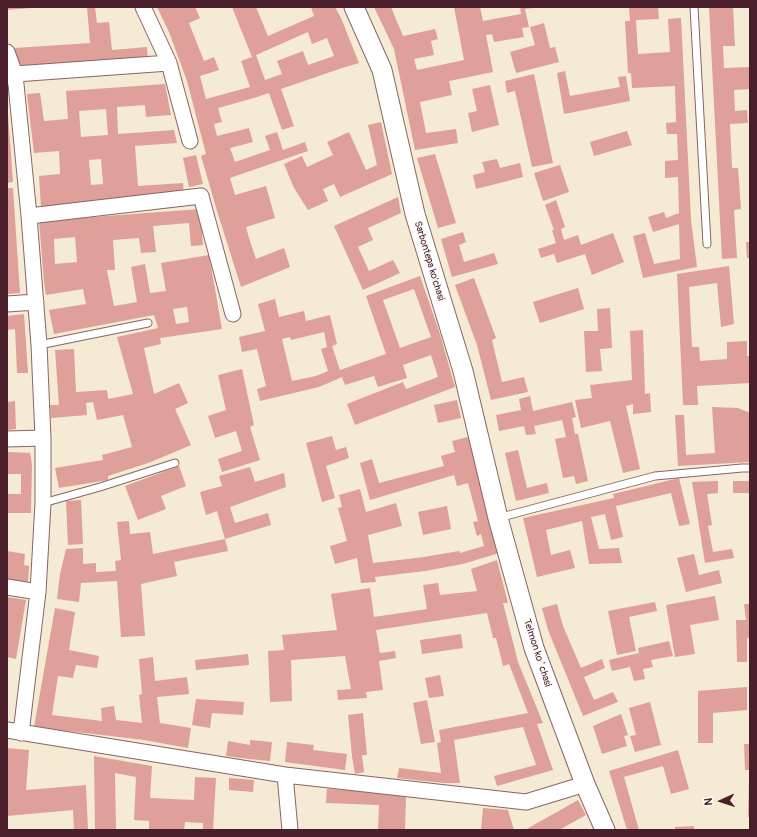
<!DOCTYPE html>
<meta charset="utf-8">
<style>
body{margin:0}
#map{position:relative;width:757px;height:837px;overflow:hidden;background:#f5ead3;font-family:Pangolin,sans-serif}
canvas{display:block}
.frame{position:absolute;inset:0;border:8px solid #4a1f2b;pointer-events:none}
.north{position:absolute;left:701px;top:781px;width:40px;height:40px;-webkit-text-stroke:3px #fdfcf7;paint-order:stroke;rotate:267deg;font-size:11px;font-weight:700;line-height:16px;text-align:center;color:#4a1f2b}
.north::after{content:'';display:block;margin:auto;width:14px;height:18px;background:#4a1f2b;clip-path:polygon(50% 0,100% 100%,50% 72%,0 100%)}
</style>
<div id="map">
<canvas width="757" height="837"></canvas>
<div class="frame"></div>
<div class="north">N</div>
</div>
<script>
const ctx = document.querySelector('canvas').getContext('2d');
ctx.lineJoin = 'round';
function fillPath(path, color) {
  ctx.fillStyle = color;
  ctx.fill(path, 'evenodd');
}
function stroke(path, color, width, dash) {
  ctx.strokeStyle = color;
  ctx.lineWidth = width;
  ctx.lineCap = dash ? 'butt' : 'round';
  ctx.setLineDash(dash || []);
  ctx.stroke(path);
}
function drawText(font, color, halo, rows, align = 'center') {
  ctx.font = font + ' Pangolin,sans-serif';
  ctx.lineWidth = 3;
  ctx.setLineDash([]);
  ctx.textBaseline = 'middle';
  ctx.strokeStyle = halo;
  ctx.fillStyle = color;
  for (const [text, x, y, turn = 0] of rows) {
    ctx.save();
    ctx.translate(x, y);
    ctx.rotate((+turn || 0) * Math.PI / 180);
    ctx.textAlign = isNaN(turn) ? turn : align;
    if (halo) ctx.strokeText(text, 0, 0);
    ctx.fillText(text, 0, 0);
    ctx.restore();
  }
}
const building = new Path2D(`
 M7 7H31V8L7 10Z
 M87 7H95L97 23 109 22 112 50 147 47 148 60 16 69 15 48 90 43Z
 M157 7H195L200 18 189 23 204 61 214 57 219 70 200 76 206 99 250 87 241 61 252 57 232 7H256L268 36 314 16 311 7H335L341 18 359 63 339 69 281 89 294 126 282 130 269 93 254 98 218 108 222 122 214 124 217 136 249 128 253 142 230 148 235 162 270 150 265 136 277 132 283 150 305 142 308 151 230 178 235 195 266 186 275 218 246 227 249 238 256 259 284 248 290 267 241 287 218 214 201 156 206 154 187 81 169 32ZM308 32 312 44 327 38 334 56 308 65 303 51 277 61 282 74 265 80 256 55Z
 M374 7H391L403 36 435 29 438 39 431 41 434 55 414 59 417 70 464 60 454 7H480L483 21 521 14 520 7H533V8L525 9 529 27 522 28 524 37 494 42 492 34 486 35 493 72 449 81 452 95 420 102 426 133 456 129 458 143 415 150 394 49Z
 M629 7H658L659 19 636 20 638 54 670 52 668 19 681 18 691 220 697 267 643 278 633 236 645 233 654 264 680 259 679 224 653 232 648 217 664 212 666 218 679 213 678 177 665 178V161L678 160 677 134H667L666 123 676 122 675 86 632 88 631 73H628L625 21H630Z
 M709 7H733L735 46H723L724 68 750 67V89L734 90 735 111 747 110 748 123 730 124 732 168H738L741 209 734 210 737 258 722 259Z
 M544 23 550 48 555 47 559 62 516 73 510 52 535 45 530 27Z
 M565 71 570 96 620 87 618 77 626 76 630 101 564 114 557 73Z
 M534 74 553 163 532 167 515 91 507 93 505 81Z
 M165 84 171 115 146 117 145 105 117 107 118 134 174 130 177 143 135 146 138 186 183 183 184 196 41 207 39 176 60 174 59 151 34 153 27 94 40 93 44 121 68 119 66 91ZM106 109 108 135 81 137 79 111ZM101 159 103 184 91 185 89 160Z
 M490 85 499 125 472 132 468 113 477 111 472 89Z
 M7 114H8L13 182 7 183Z
 M381 122 392 174 340 197 334 184 323 189 328 201 308 210 294 188 284 164 302 156 307 167 333 155 327 142 349 132 366 170 377 165 368 125Z
 M627 131 632 145 594 156 590 142Z
 M435 154 456 223 438 228 417 158Z
 M196 155 203 184 189 187 183 158Z
 M497 159 500 168 520 163 523 177 476 189 473 175 485 172 482 162Z
 M560 165 569 192 543 201 534 173Z
 M7 188H13L20 293 7 294Z
 M398 197 401 213 368 228 373 240 358 247 369 271 393 260 400 273 363 290 334 226Z
 M556 200 565 227 561 229 564 240 578 235 581 245 613 233 624 262 592 275 585 254 557 263 554 254 541 258 538 249 556 243 552 230H554L545 205Z
 M200 209 203 245 191 246 189 223 153 226 156 252 141 253 139 238 113 240 115 270H107L114 306 137 302 131 267 145 264 150 293 166 291 161 263 209 255 222 329 160 338 161 344 144 348 154 394 179 383 188 403 175 409 191 445 151 462 108 476V480L59 488 55 468 103 460 102 455 132 447 123 415 97 420 93 402 86 403 87 415 51 418 50 405H59L55 350 74 349 76 392 107 390 108 399 133 394 117 337 158 328 154 315 54 334 49 310 86 304 83 289 46 295 44 282 39 221ZM75 237 77 262 55 264 54 239ZM187 307 189 322 176 324 173 309Z
 M463 232 466 242 459 245 464 262 494 253 498 264 452 277 441 239Z
 M746 242H750V258H747Z
 M729 266 734 324 721 327 717 283 689 287 692 347H699L700 361 727 359V342L747 341V356H750V383L697 386 698 405H683L677 274Z
 M420 276 440 334 455 387 355 425 347 404 403 382 406 389 438 377 431 355 403 365 407 378 378 387 374 376 345 385 342 377 319 387 260 401 257 389 266 386 257 349 242 352 239 337 265 331 258 304 275 299 279 317 304 311 306 321 330 315 337 344 332 346 340 370 386 354 366 296ZM414 289 431 337 400 348 383 300ZM324 332 327 347 321 349 328 371 316 376 292 381 282 339 290 337 291 340Z
 M474 278 496 338 492 340 502 382 524 377 528 392 491 400 477 345 455 285Z
 M578 288 584 309 540 323 533 302Z
 M610 308 612 348 600 349 602 371 586 372 584 331H598L597 309Z
 M24 314 28 373H17L15 329 7 330V316Z
 M643 330 645 394 650 393 651 412 633 414V404L626 406 640 469 623 473 610 421 581 428 575 400 592 398 590 385 632 380 630 331Z
 M242 369 254 425 250 427 260 460 222 472 218 459 242 451 236 431 215 438 208 416 226 410 218 375Z
 M530 396 533 411 572 402 576 417 572 418 575 434H578L588 481 576 484 574 476 563 478 555 439 566 437 562 420 534 426 536 434 526 435 524 426 499 431 496 415 521 410 519 399Z
 M457 400 461 418 438 423 434 405Z
 M15 401 16 429 7 430V402Z
 M712 407 738 408 750 413V462L678 466 675 415H684L686 455 715 453Z
 M332 436 336 450 346 447 349 458 326 466 335 498 322 502 306 443Z
 M468 437 499 553 463 564 425 571 375 577 376 582 361 583 357 558 335 564 330 546 347 541 338 508 342 507 339 495 360 489 366 512 396 503 402 526 368 535 373 563 424 557 459 551 460 553 484 546 481 534 477 536 473 522 478 521 468 483 457 486 454 475 370 500 360 463 372 459 379 483 444 466 441 456 455 452 452 441Z
 M518 450 527 488 547 483 549 493 516 501 505 453Z
 M7 452 30 453 32 464 31 513H7V494H21V474H7Z
 M179 466 186 486 161 496 166 509 138 520 125 486Z
 M250 467 255 482 284 473 286 487 230 507 235 523 268 513 271 525 225 539 228 551 174 562 177 576 141 584 145 636 121 637 117 581 81 583 79 602 57 599 60 574 66 549 83 548V564L96 563V572L116 571 115 561 121 560 117 522 129 521 130 534 150 532 153 554 225 539 217 511 206 515 200 492 222 486 219 476Z
 M679 478 690 524 679 526 671 493 616 506 623 537 611 540 605 514 591 517 599 549 619 548 622 563 589 564 582 521 546 530 551 555 570 550 575 568 537 577 523 518 614 498 613 494Z
 M718 481V493L707 494 712 525 708 526 713 552 732 549 734 558 705 563 692 482Z
 M733 481H750V493H733Z
 M81 500 83 544 68 545 66 501Z
 M447 506 451 529 423 535 418 512Z
 M7 551 25 554 24 565 29 566 28 583 7 579Z
 M694 554 699 575 719 570 722 583 686 592 677 558Z
 M497 560 508 603H503L518 662 543 723 537 724 553 770 497 786 494 776 536 765 523 727 454 740 460 783H443L397 778 399 768 441 773 437 743 441 742 439 730 528 713 509 664 503 666 496 638H493L487 613 376 630 380 653 395 651 396 658 379 661 383 690 366 692 367 698 338 700 337 690 351 689 345 656 291 660 292 701 270 702 268 651 284 650 282 635 337 630 331 594 370 588 374 617 427 609 423 585 438 583 440 595 477 591 471 569Z
 M715 596 719 620 690 625 695 654 675 657 666 605Z
 M7 597 26 600 16 659 7 657Z
 M655 602 657 611 629 617 636 651 617 655 608 611Z
 M557 604 563 626 581 668 602 659 605 668 584 677 594 700 613 692 618 702 583 716 548 630 542 608Z
 M744 604H750V638H747V662H737L736 620H746Z
 M55 608 75 612 69 650 99 656 97 668 76 665 73 678 58 676 52 715 102 721 101 708 114 706 116 720 142 723 139 695 142 694 139 659 153 657 155 681 187 677 189 694 157 697 160 723 191 728 188 748 144 740 34 727Z
 M461 634 463 648 422 654 420 640Z
 M669 641 673 656 651 660 653 667 643 669 645 679 634 681 630 667 612 671 609 660 639 653 638 648Z
 M248 654 249 665 196 670 195 660Z
 M440 675 444 696 429 698 425 678Z
 M747 687V710L713 713V743H698V691Z
 M196 699 244 702 243 715 212 713 210 728 192 725Z
 M427 700 435 742 421 744 413 703Z
 M650 702 661 745 635 752 630 736 636 735 629 708Z
 M363 713 367 755H362L364 772 355 774 352 756 348 715Z
 M621 714 628 735 624 736 627 746 602 754 593 726Z
 M250 740 272 742 270 761 249 759 226 756 228 741 250 745Z
 M287 742 314 745 313 750 347 754 345 770 285 762Z
 M744 744H750V770H745Z
 M7 748 29 750 26 790 86 785 88 830H74L73 810 7 816Z
 M678 750 689 789 671 794 663 766 624 777 639 830H627L609 771Z
 M94 756 152 766 150 798 194 800 195 777 216 778 213 830H203V823L185 822 184 830H149V821L134 820 136 777 115 773 116 830H95Z
 M749 777H750V817H748Z
 M229 778 254 780 253 792 229 790Z
 M327 789 393 792 406 797 405 830H378L379 805 326 803Z
 M578 800 586 815 559 830H525Z
 M483 808 508 810 514 830H481Z
 M694 826V830H675V827Z`);
const service = new Path2D(`
 M694 7 707 244
 M39 345 148 323
 M43 503 100 487 175 463
 M498 518 655 476 742 468H750`);
const minor = new Path2D(`
 M143 7 169 63 190 141
 M7 52 15 74 29 216 39 345 43 438V503L38 592 21 733
 M7 77 15 74 169 63
 M29 216 201 196 233 314
 M7 304 36 302
 M7 439 43 438
 M7 587 38 592
 M7 730 285 775 526 802 585 784
 M285 775 290 830`);
const tertiary = new Path2D(`
 M354 7 382 70 415 214 463 371 498 518 534 648 585 784 605 830`);
const streetNames = [
 ["Sarbontepa ko'chasi",429,261,73],
 ["Telmon koʻchasi",537,653,72]
];
fillPath(building, '#dea098');
stroke(service, '#866666', 9);
stroke(minor, '#866666', 17);
stroke(tertiary, '#866666', 21);
stroke(service, '#fff', 7);
stroke(minor, '#fff', 15);
stroke(tertiary, '#fff', 19);
drawText('10px', '#4a1f2b', '#fdfcf7', streetNames);
</script>
